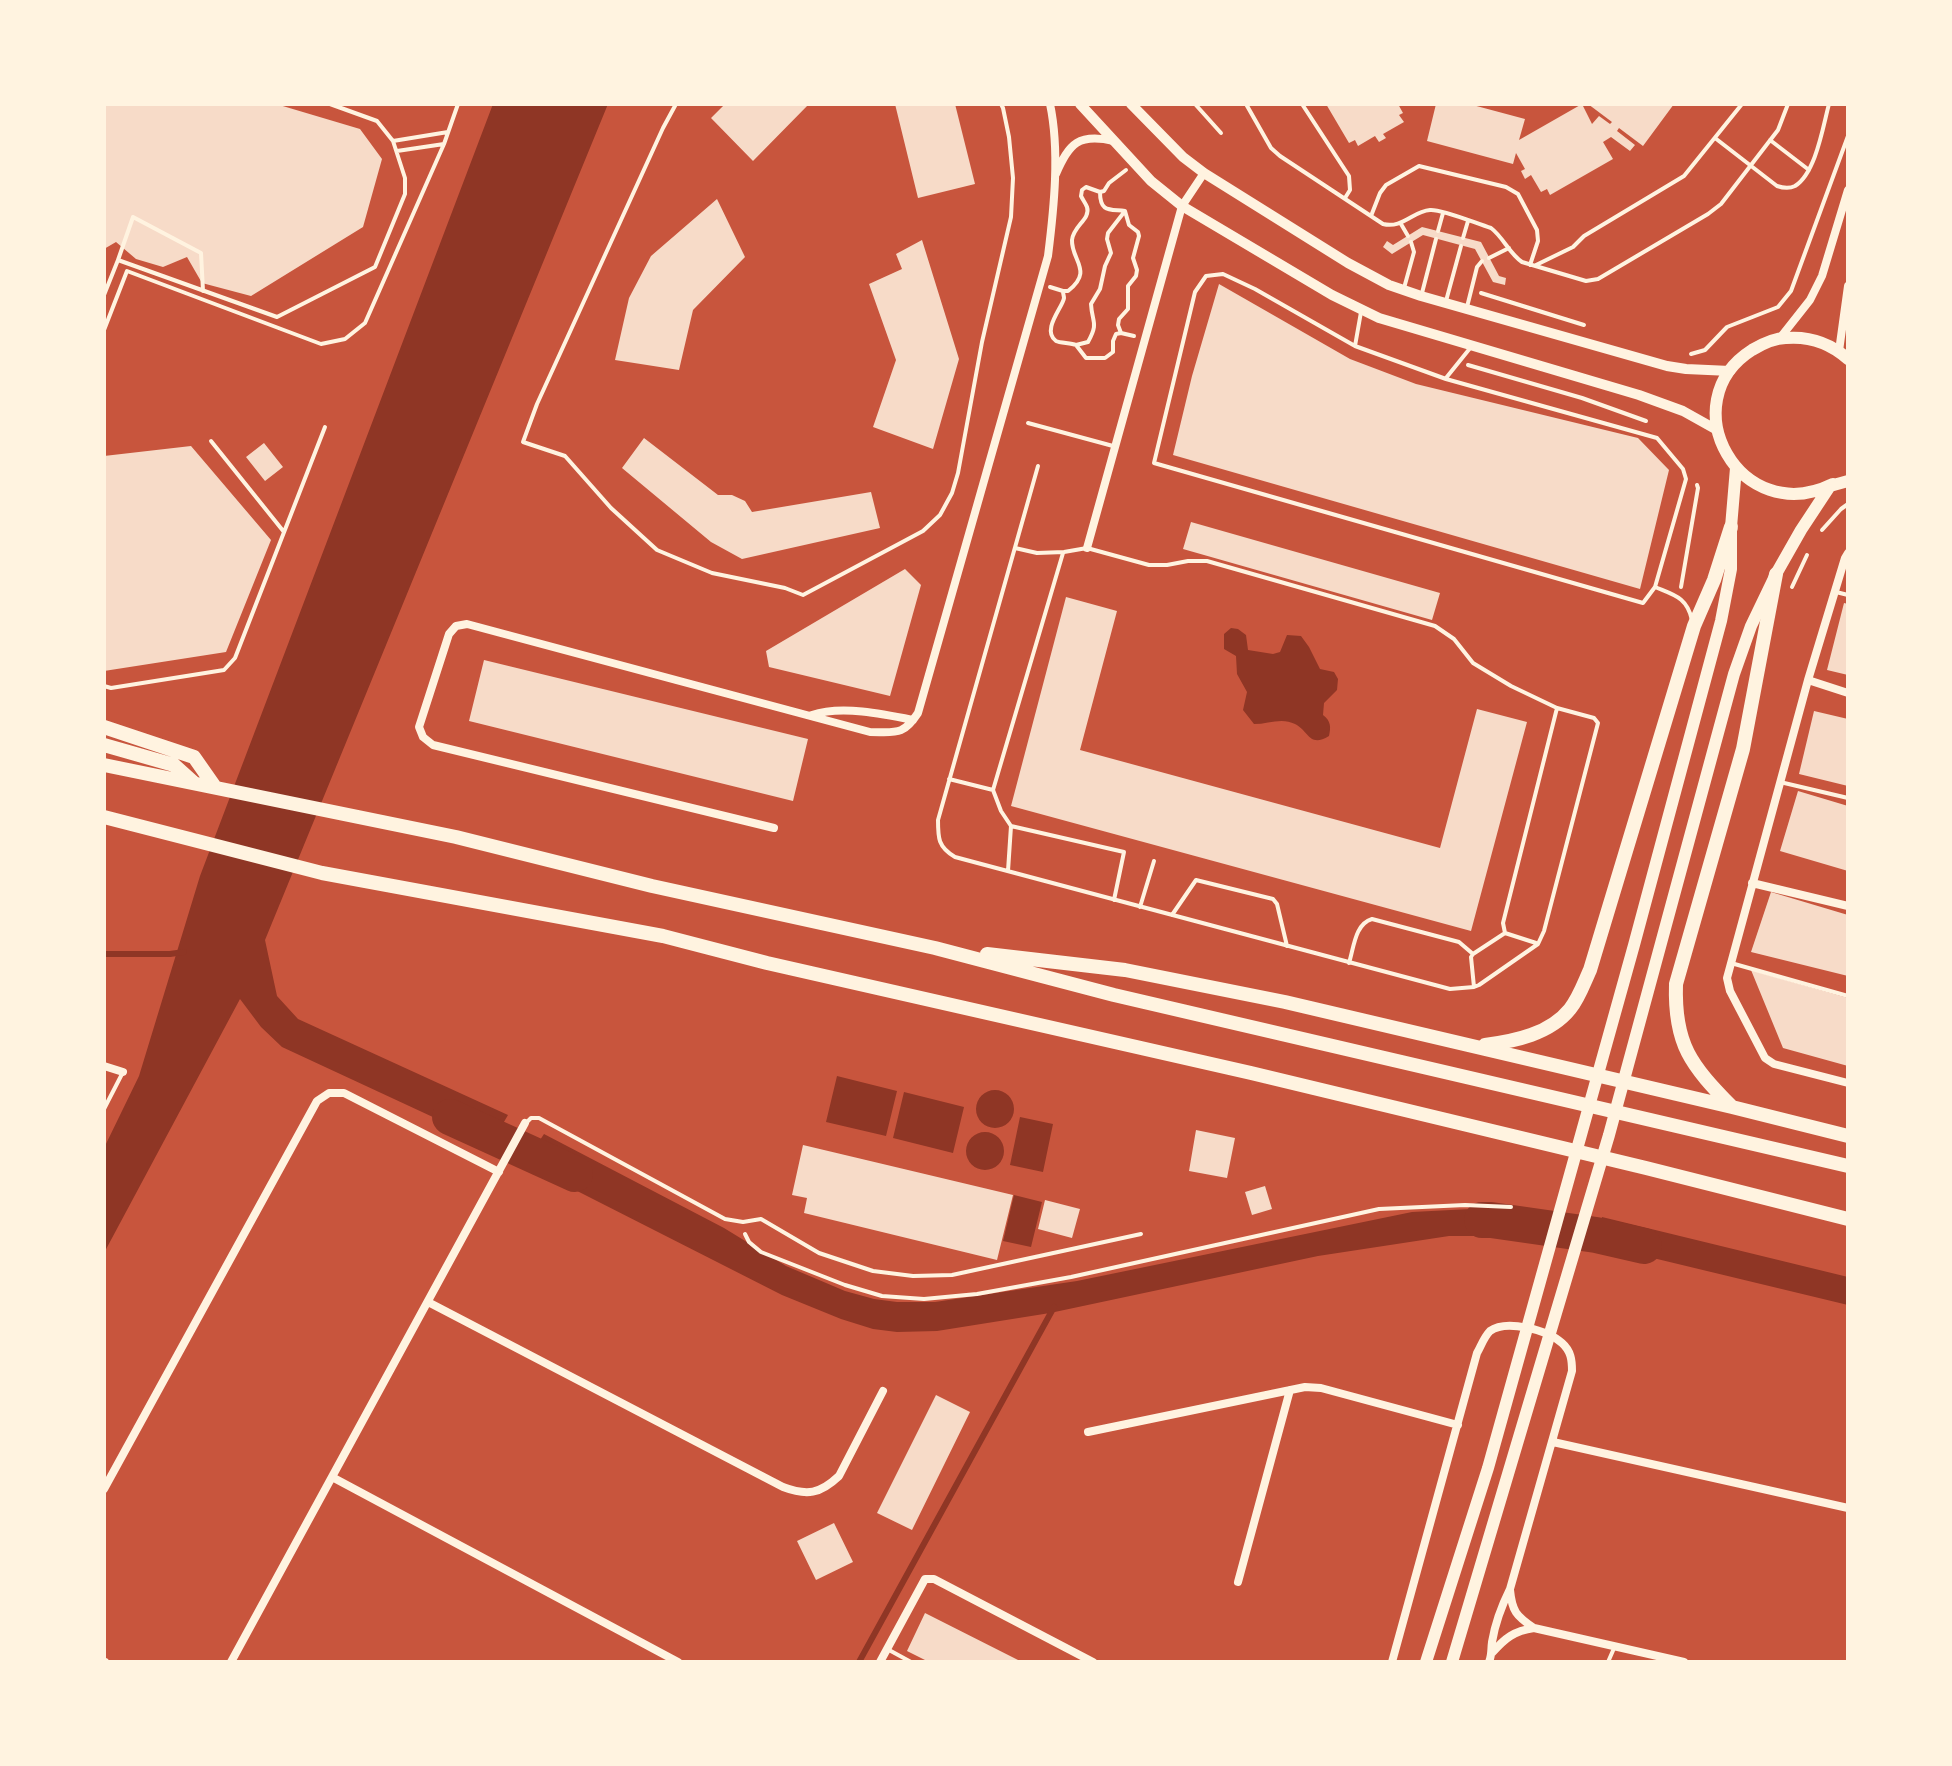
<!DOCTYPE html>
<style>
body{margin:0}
#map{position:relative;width:1952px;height:1766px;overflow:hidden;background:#c8553d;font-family:Inter,sans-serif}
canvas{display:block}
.frame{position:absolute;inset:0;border:106px solid #fff3e0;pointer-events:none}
</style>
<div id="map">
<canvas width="1952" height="1766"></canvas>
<div class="frame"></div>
</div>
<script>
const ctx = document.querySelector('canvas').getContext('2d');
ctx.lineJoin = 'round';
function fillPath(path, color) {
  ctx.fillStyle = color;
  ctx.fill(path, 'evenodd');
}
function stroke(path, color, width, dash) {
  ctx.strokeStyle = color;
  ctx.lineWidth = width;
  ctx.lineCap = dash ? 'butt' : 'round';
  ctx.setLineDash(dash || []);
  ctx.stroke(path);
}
const water = new Path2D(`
 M493 104H608L265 940 277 996 298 1019 508 1115 491 1144 282 1047 261 1027 240 999 104 1253V1148L139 1076 200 876Z
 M1231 628 1238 629 1246 635 1248 650 1273 654 1280 652 1287 635 1301 636 1309 647 1320 669 1334 672 1338 679 1337 690 1324 703 1323 715C1331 721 1331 727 1329 736 1309 748 1309 731 1295 724 1282 717 1268 724 1254 724L1243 710 1247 692 1237 674 1236 656 1224 649V634Z
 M837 1076 897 1091 886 1136 826 1122Z
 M976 1109a19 19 0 1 1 38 0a19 19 0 1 1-38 0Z
 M904 1092 964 1107 953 1153 893 1138Z
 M1020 1117 1053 1124 1043 1172 1010 1165Z
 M966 1151a19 19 0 1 1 38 0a19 19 0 1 1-38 0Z
 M544 1134 724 1228 786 1266 845 1291 874 1299 897 1302H935L1077 1281 1412 1212 1490 1208 1533 1209 1526 1236H1449L1318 1256 1050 1313 937 1331 897 1332 873 1329 841 1319 782 1295 524 1164Z
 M1014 1195 1042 1202 1031 1247 1003 1241Z
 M1602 1217 1848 1277V1305L1595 1244Z`);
const stream = new Path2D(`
 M104 954H170L184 952
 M859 1662 1054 1307`);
const river = new Path2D(`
 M450 1117 575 1174
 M1482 1220H1491L1596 1235 1644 1246`);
const building = new Path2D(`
 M104 104H276L360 129 382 159 363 227 251 296 202 283 187 257 163 267 136 259 116 242 104 249Z
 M725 104H809L753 161 711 118Z
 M895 104H955L975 184 918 198Z
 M1326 104H1398L1403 113 1399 115 1404 122 1383 134 1386 138 1379 142 1375 136 1358 146 1355 140 1349 143Z
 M1436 104H1469L1525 119 1519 140 1582 104 1592 124 1599 116 1610 124 1612 122 1588 104H1674L1643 146 1619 128 1617 131 1635 145 1630 151 1611 137 1603 142 1613 159 1550 195 1547 189 1541 192 1531 175 1525 179 1521 171 1525 169 1516 153 1513 164 1427 141Z
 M717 199 745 257 693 310 679 370 615 360 629 298 651 256Z
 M1422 227 1481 242 1499 276 1506 278 1505 285 1493 282 1475 249 1423 235 1392 254 1383 247 1387 241 1393 245Z
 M922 240 959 359 933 449 873 427 896 360 869 284 902 269 896 254Z
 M1219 284 1350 359 1416 384 1638 438 1669 470 1640 589 1173 455 1192 376Z
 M644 438 718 495H732L745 501 752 512 871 492 880 528 742 559 711 542 622 468Z
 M264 443 283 467 265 481 246 457Z
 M191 446 271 540 226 652 104 671V456Z
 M1191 522 1440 593 1432 620 1183 549Z
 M905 569 921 585 890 696 769 667 766 651Z
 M1066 597 1117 611 1080 750 1440 848 1477 709 1527 722 1471 931 1011 806Z
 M1844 603 1848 604V675L1827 670Z
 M484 660 808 739 793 801 469 721Z
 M1814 711 1848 719V786L1799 774Z
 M1798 791 1848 806V871L1780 851Z
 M1771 892 1848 915V976L1751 952Z
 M1751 970 1848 998V1066L1783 1048Z
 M1196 1130 1235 1138 1227 1178 1189 1171Z
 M803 1145 1013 1195 997 1260 804 1213 807 1198 792 1195Z
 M1265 1186 1272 1209 1252 1215 1245 1192Z
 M1045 1200 1080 1209 1072 1238 1038 1229Z
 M936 1395 970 1412 912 1530 877 1513Z
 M834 1523 853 1562 816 1580 797 1541Z
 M925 1613 1022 1662H929L907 1651Z`);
const path = new Path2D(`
 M1100 192C1100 213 1110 209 1125 211L1129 225 1138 232 1139 236 1133 258 1137 270 1136 276 1128 286V309L1119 319 1118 325 1121 333
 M1050 287 1063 291H1068C1094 271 1071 260 1072 240 1073 226 1091 219 1087 207 1086 204 1083 200 1081 196L1082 190 1086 187 1100 192 1104 191 1109 183 1126 170
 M1063 291C1063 294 1064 296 1064 298 1063 307 1041 330 1056 341 1060 343 1071 343 1076 345L1086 358H1105L1113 352V341L1116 334 1121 333 1134 336
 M1481 293 1584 325
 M1076 345 1088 342C1099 322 1092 323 1091 304L1100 289 1105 266 1111 253 1107 239 1108 233 1125 211
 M1691 354 1705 350 1727 327 1778 307 1791 291 1848 136
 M1468 365 1582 398 1646 421
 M1822 530 1841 509 1848 504
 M1681 587 1698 488 1697 485
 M1792 587 1807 555
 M745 1234 749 1242 761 1252 845 1285 882 1296 924 1299 977 1294 1071 1277 1379 1209 1465 1205 1511 1207`);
const service = new Path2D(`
 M676 104 663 128 537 404 523 442 565 456 611 508 657 550 712 573 785 588 803 595 923 531 940 515 952 493 958 473 982 342 1011 217 1013 178 1009 137 1003 108 1001 104
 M1195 104 1221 133
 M1246 104 1271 148 1280 156 1383 224C1402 229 1413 211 1430 210 1443 209 1477 224 1491 228 1503 237 1509 253 1522 262L1586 281 1598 279 1708 214 1721 204 1778 130 1788 104
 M1302 104 1349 176 1350 190 1345 198
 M1848 111V116
 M1715 138 1777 186C1783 188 1789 189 1795 186 1816 173 1823 126 1829 104
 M1770 140 1809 170
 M393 141 448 132
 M397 151 444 144
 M1371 216 1380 193 1386 185 1419 166 1506 187 1518 194 1537 230 1538 241 1530 265
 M1401 224 1408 236
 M1438 231 1443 213
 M1463 238 1468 221
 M1489 258 1509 248
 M118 260 133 217 201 253 203 291
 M1536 265 1573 247 1584 236 1684 176 1742 104
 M1223 274 1255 289 1355 346 1446 379 1657 438 1683 469 1686 479 1655 587 1643 603 1154 463 1195 292 1206 276Z
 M1404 288 1414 252 1411 242
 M1422 293 1436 239
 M104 295 118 260 277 317 375 267 405 194V178L393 141 377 121 330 104
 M1446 301 1461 246
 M1467 307 1477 267 1482 261
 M104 330 127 271 321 344 345 339 365 323 444 144 458 104
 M1355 346 1361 312
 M1446 378 1471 347
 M1028 423 1113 446
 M211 441 284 532
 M1015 548 1037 553 1064 552 1087 548 1149 565H1167L1188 561H1207L1435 626 1454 639 1473 663 1511 686 1557 708 1594 718 1598 723 1544 931 1538 944 1479 985 1474 987 1450 989 955 857C938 847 938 838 938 820L1038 466
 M1655 587C1674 595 1687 597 1692 620
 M1836 592 1848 595
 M104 686 111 688 224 670 235 658 325 427
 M949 779 993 790
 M1780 782 1848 798
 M1011 826 1124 852 1114 900
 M1008 871 1011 826 1001 811 993 790 1063 553
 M1140 907 1154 861
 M1172 915 1196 880 1273 899 1277 904 1287 946
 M1505 933 1503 923 1557 708
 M1349 963C1354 947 1355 924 1372 919L1459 942 1473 954
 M1731 963 1848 996
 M1474 987 1471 957 1473 954 1505 933 1536 943
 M104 1109 122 1074
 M527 1122 531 1118H539L725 1219 743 1222 761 1219 819 1253 873 1271 913 1276 952 1275 1141 1234
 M889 1650 911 1662
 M1608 1662 1615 1646`);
const minor = new Path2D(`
 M1056 174C1069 143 1079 133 1114 141
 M1780 338 1810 300 1822 276 1848 190
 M1839 351 1848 286
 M1087 548 1182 206 1204 173
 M1848 553 1845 558 1808 680 1727 978 1730 991 1765 1058 1774 1064 1848 1083
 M1808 680 1848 693
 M812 715C841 705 884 714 913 720
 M774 828 433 745 423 737 419 727 449 634 456 626 467 624 870 732C896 732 903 736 918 713L1048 256C1054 208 1060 151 1050 104
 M1752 883 1848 906
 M104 1066 123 1072
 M428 1302 783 1487C807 1496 820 1494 839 1476L883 1391
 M1088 1432 1305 1387 1321 1388 1458 1425
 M1553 1442 1848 1508
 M332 1477 678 1662
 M104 1489 317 1101 329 1093H344L499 1172
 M1238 1582 1290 1390
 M1510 1590C1512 1611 1516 1616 1534 1628L1684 1662
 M1492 1653C1505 1638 1514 1631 1534 1628
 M104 1662H105
 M231 1662 525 1123
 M880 1662 925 1579H934L1093 1662
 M1392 1662 1477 1353C1481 1346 1484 1337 1490 1331 1506 1319 1548 1330 1562 1343 1571 1351 1572 1360 1572 1371L1510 1589C1502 1605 1495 1624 1492 1642 1491 1649 1492 1655 1489 1662`);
const tertiary = new Path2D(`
 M1080 104 1151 181 1182 206 1332 295 1379 318 1639 395 1683 411 1717 430
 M1131 104 1183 157 1204 173 1348 263 1389 285 1421 296 1667 366 1686 369 1730 371`);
const primary = new Path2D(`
 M1833 484C1740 530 1670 402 1752 350 1762 344 1774 338 1786 338 1810 336 1830 343 1848 359
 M1426 1662 1488 1468 1634 945 1721 621 1731 569V527L1736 468
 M1452 1662 1609 1135 1734 674 1751 626 1776 574 1801 530 1830 486 1848 481`);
const trunk = new Path2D(`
 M104 727 194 757 215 787
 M104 745 174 765 194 783
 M104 765 456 837 652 886 935 948 1114 995 1848 1166
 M104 817 322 873 663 936 767 963 1251 1073 1646 1168 1848 1219
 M987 954 1125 970 1285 1002 1732 1107 1848 1136
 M1485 1045C1515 1041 1550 1034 1570 1009 1579 998 1584 983 1590 970L1694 626 1714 580 1731 527
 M1732 1107C1691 1065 1674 1045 1676 984L1743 749 1776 574`);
fillPath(water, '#8f3625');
stroke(stream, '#8f3625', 6);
stroke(river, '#8f3625', 36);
fillPath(building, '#f7dbc8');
stroke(path, '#fff3e0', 4);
stroke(service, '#fff3e0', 4);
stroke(minor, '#fff3e0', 8);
stroke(tertiary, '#fff3e0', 10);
stroke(primary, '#fff3e0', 12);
stroke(trunk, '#fff3e0', 14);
</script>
